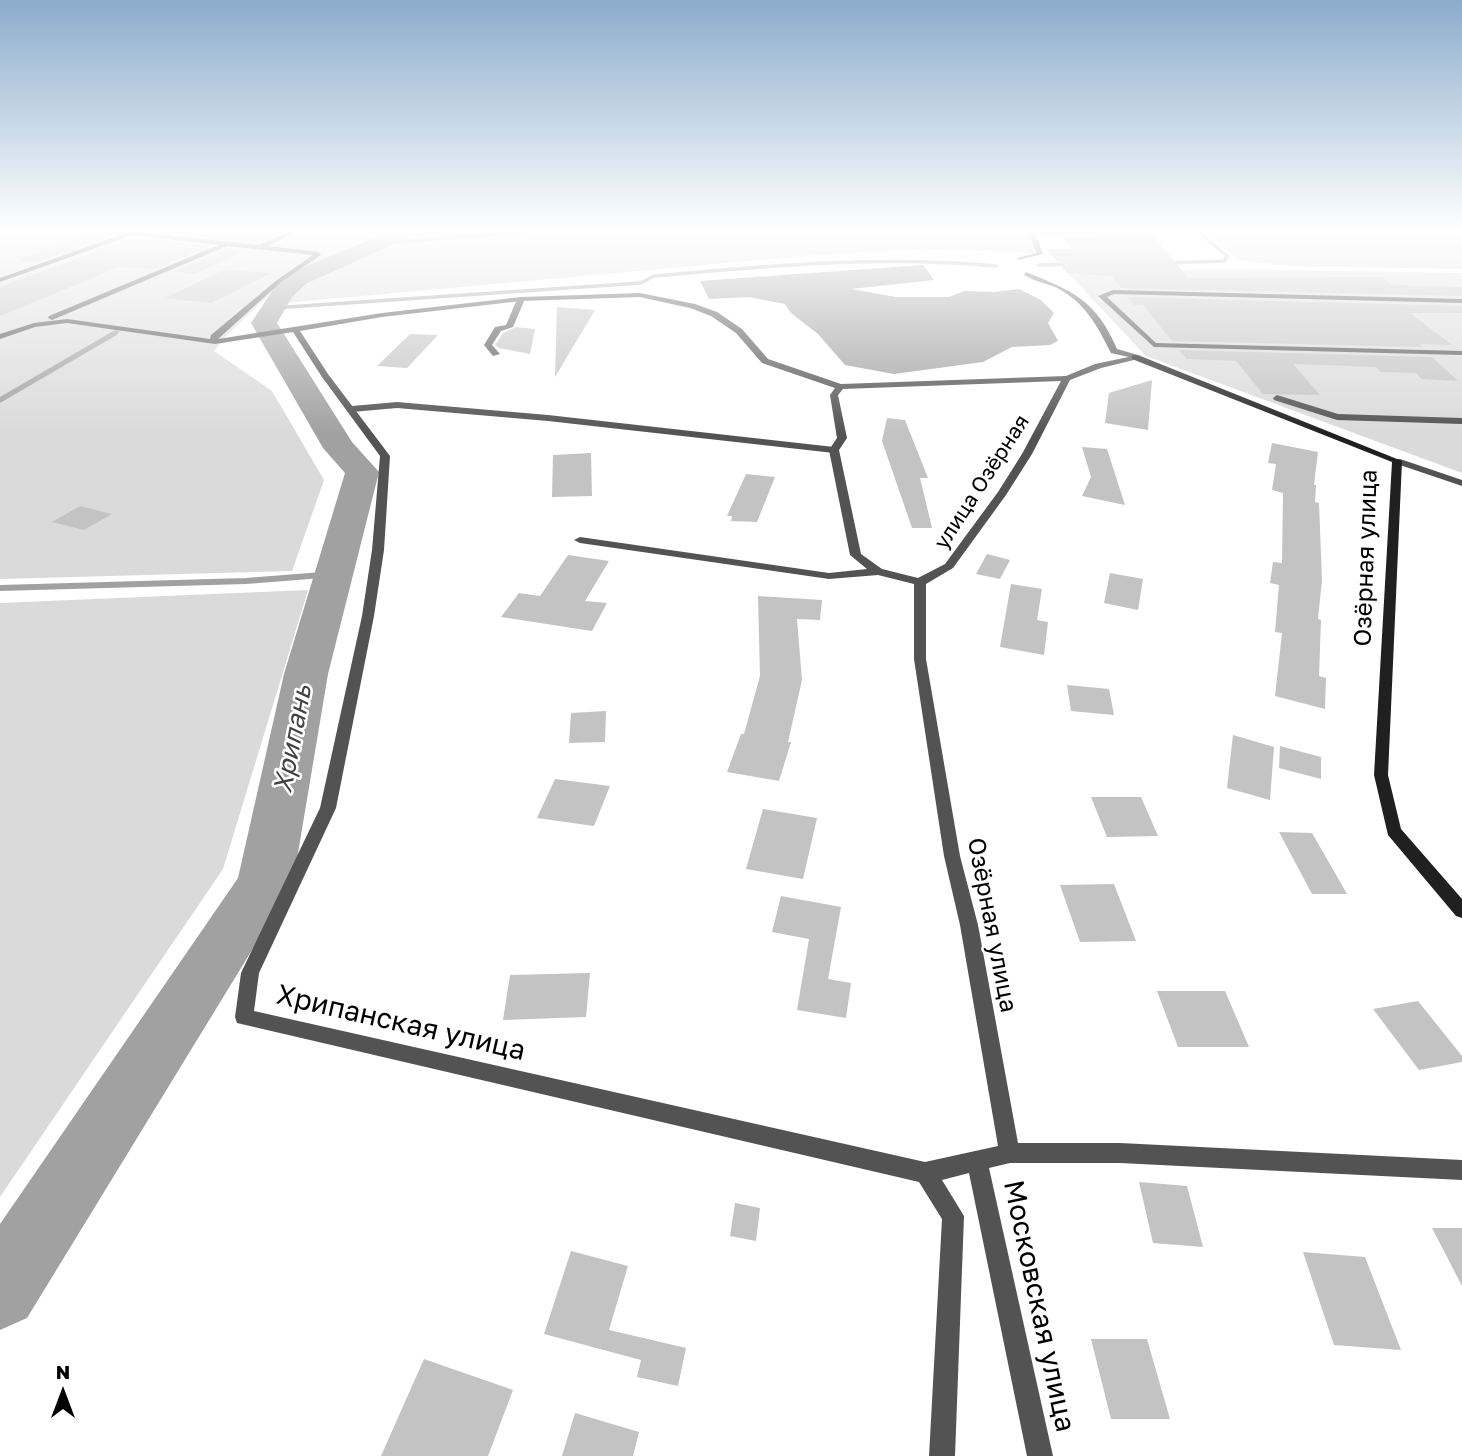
<!DOCTYPE html>
<meta charset="utf-8">
<style>
body{margin:0}
#map{position:relative;width:1462px;height:1456px;overflow:hidden;background:#fff;font-family:"Golos Text",sans-serif}
canvas{display:block}
.north{position:absolute;left:28px;top:1358px;width:70px;height:70px;-webkit-text-stroke:5px #fff;paint-order:stroke;rotate:0deg;font-size:19px;font-weight:700;line-height:28px;text-align:center;color:#000}
.north::after{content:'';display:block;margin:auto;width:24px;height:32px;background:#000;clip-path:polygon(50% 0,100% 100%,50% 72%,0 100%)}
</style>
<div id="map">
<canvas width="1462" height="1456"></canvas>
<div class="north">N</div>
</div>
<script>
const ctx = document.querySelector('canvas').getContext('2d');
ctx.lineJoin = 'round';
function fillPath(path, color) {
  ctx.fillStyle = color;
  ctx.fill(path, 'evenodd');
}
function stroke(path, color, width, dash) {
  ctx.strokeStyle = color;
  ctx.lineWidth = width;
  ctx.lineCap = dash ? 'butt' : 'round';
  ctx.setLineDash(dash || []);
  ctx.stroke(path);
}
function drawText(font, color, halo, rows, align = 'center') {
  ctx.font = font + ' "Golos Text",sans-serif';
  ctx.lineWidth = 5;
  ctx.setLineDash([]);
  ctx.textBaseline = 'middle';
  ctx.strokeStyle = halo;
  ctx.fillStyle = color;
  for (const [text, x, y, turn = 0] of rows) {
    ctx.save();
    ctx.translate(x, y);
    ctx.rotate((+turn || 0) * Math.PI / 180);
    ctx.textAlign = isNaN(turn) ? turn : align;
    if (halo) ctx.strokeText(text, 0, 0);
    ctx.fillText(text, 0, 0);
    ctx.restore();
  }
}
const green = new Path2D(`
 M0 230H386L285 280 225 337 214 351 272 391 324 480 292 571 0 579Z
 M428 230H1027L1035 253 925 249 816 255 284 303 302 282Z
 M1208 230H1462V269L1288 266 1238 260Z
 M1065 270H1270L1462 273V473L1146 356Z
 M308 590 223 869 0 1197V603Z`);
const water = new Path2D(`
 M1035 230H1169L1172 232 1041 235Z
 M923 265 934 280 851 289 896 297H949L964 291 993 292 1019 289 1041 300 1054 313 1048 323 1058 341 1050 345 1012 347 983 362 894 374 845 365 818 334 791 313 785 304 749 297 709 299 700 281Z`);
const streamFar2 = new Path2D(`
 M383 243 549 230
 M1168 263 1224 261 1227 256 1196 230
 M1038 265 1071 264
 M273 308 641 283 654 276C768 266 882 255 996 266
 M112 335 117 332`);
const streamFar1 = new Path2D(`
 M0 400 115 333`);
const stream = new Path2D(`
 M0 588 246 581 335 574`);
const river = new Path2D(`
 M392 230H420L417 234 307 283 292 297 277 323 352 442 379 472 328 674 293 883 27 1318 0 1330V1224L238 878 284 674 345 473 323 448 251 323 274 288 291 273Z`);
const building = new Path2D(`
 M101 230 113 235 35 263 17 260Z
 M145 230H286L259 242Z
 M1153 235 1188 278 1382 277 1391 285 1462 287V296L1121 288 1113 276 1067 273 1046 249H1072L1062 236Z
 M132 238 209 246 154 269 119 267 0 316V287Z
 M227 249 245 251 194 274 174 271Z
 M224 270 271 273 211 303 165 298Z
 M1128 297 1462 306V313H1410L1452 345 1419 344 1422 347 1172 341 1143 305H1134Z
 M557 307 595 310 555 377Z
 M516 327 535 329 530 354 499 348 495 345 503 333Z
 M410 334 438 335 407 368 377 366Z
 M1179 350 1432 357 1458 381 1422 379 1416 373 1381 372 1376 367 1296 364H1293L1320 395 1263 394 1236 361 1187 359Z
 M1152 380 1148 430 1105 423 1109 393Z
 M887 418 905 420 928 478H920L932 528H912L882 441Z
 M1272 443 1318 452 1314 485H1316L1315 502 1319 503 1322 580 1318 619 1321 620 1319 676 1326 678 1325 709 1275 696 1282 633 1275 632 1279 585 1270 583 1273 562 1282 563 1283 493 1272 490 1276 464 1268 463Z
 M1082 447 1107 449 1125 505 1082 496 1091 477Z
 M591 453 592 496 552 497 553 455Z
 M746 474 775 477 757 522 731 521 732 516H727Z
 M80 506 112 514 84 530 52 522Z
 M987 554 1010 560 1000 579 976 574Z
 M568 555 609 561 585 601 607 603 592 631 501 617 519 593 540 596Z
 M1110 573 1143 579 1138 610 1104 603Z
 M1011 584 1042 589 1037 620 1048 622 1044 655 1000 647Z
 M758 596 822 600 820 620 797 619 802 680 788 742H791L779 781 727 772 741 734H744L760 676Z
 M1067 685 1109 689 1114 715 1071 711Z
 M606 711 605 742 569 743 571 713Z
 M1233 735 1274 747 1270 800 1227 788Z
 M1280 746 1321 757V779L1279 768Z
 M555 779 610 786 594 826 537 818Z
 M1091 797H1141L1158 836 1107 837Z
 M763 809 817 818 803 879 746 869Z
 M1279 832 1312 833 1347 894H1312Z
 M1114 884 1136 941 1080 942 1060 885Z
 M781 896 841 907 828 979 851 983 846 1018 797 1010 809 939 772 932Z
 M590 973 586 1017 503 1020 510 975Z
 M1157 991H1225L1249 1047H1178Z
 M1418 1001 1462 1056V1062L1419 1070 1373 1009Z
 M1139 1182 1187 1186 1203 1247 1153 1243Z
 M735 1203 760 1208 756 1241 730 1236Z
 M1432 1228H1462V1286Z
 M571 1251 628 1266 609 1330 686 1348 678 1386 637 1377 641 1360 544 1334Z
 M1303 1252 1365 1257 1401 1350 1334 1345Z
 M1091 1339H1147L1170 1419H1111Z
 M424 1359 513 1390 488 1456H381Z
 M575 1413 639 1432 633 1456H562Z`);
const lane = new Path2D(`
 M1028 230H1034L1043 254 1018 260V258L1036 253Z
 M1026 272C1073 291 1096 300 1117 349L1138 355V359L1111 353C1097 325 1084 301 1055 287 1044 283 1034 281 1024 275Z
 M518 297 525 299 513 327 501 331 492 345 500 354 493 356 484 345 495 327 506 325Z
 M1277 395 1338 414 1462 418V424L1337 420 1274 400 1273 398Z
 M397 402 548 415 834 447 839 450 834 453 548 421 397 408 352 412 348 409 352 406Z
 M1394 459H1400L1462 480V486L1394 463Z`);
const street = new Path2D(`
 M104 230H142L139 232 259 245 292 230H300L268 246 319 252 321 255 281 282 218 339 382 313 521 297 640 293 695 304 717 312 742 329 768 359 841 384 1066 376 1095 364 1138 355V359L1101 368 1070 380 1032 454 1006 495 953 568 926 584V659L960 856 978 925 1018 1143H1120L1462 1160V1180L1120 1163H1010L989 1168 1053 1456H1027L969 1173 942 1180 964 1216 955 1456H929L942 1219 919 1182 237 1023 235 1017 241 973 320 808 362 616 372 550 380 456 322 377 293 332 215 344 67 323 35 327 0 339V334L34 323 67 319 210 339 211 335 277 280 313 255 227 246 52 320 48 318 49 316 219 245 132 235 0 282V278L123 234ZM640 297 690 308 711 316 736 333 762 363 835 388 830 395 837 438 829 450 850 555 867 569 829 573 580 537 574 540 580 543 829 579 878 575 914 584V659L944 856 960 925 998 1146 925 1162 254 1011 259 973 336 808 374 616 384 550 390 456 328 374 300 331 382 317 521 301ZM1061 381 1022 454 998 492 945 564 918 578 882 569 861 554 839 450 847 438 838 395 843 389Z
 M1113 290 1462 299V303L1114 294 1107 297 1156 343 1462 351V355L1154 347 1098 296Z`);
const secondary = new Path2D(`
 M1132 355H1138L1402 461 1388 775 1401 829 1462 899V918L1456 916 1388 835 1374 775 1392 462 1132 359Z`);
const farStreetnames = [
 ["улица Озёрная",982,482,-57]
];
const streetNames = [
 ["Озёрная улица",1366,558,-88],
 ["Озёрная улица",992,925,79]
];
const waterNames = [
 ["Хрипань",293,739,-79]
];
const nearStreetnames = [
 ["Хрипанская улица",401,1023,13],
 ["Московская улица",1039,1306,78]
];
fillPath(green, '#dadada');
fillPath(water, '#a1a1a1');
stroke(streamFar2, '#a1a1a1', 3.5);
stroke(streamFar1, '#a1a1a1', 5);
stroke(stream, '#a1a1a1', 6);
fillPath(river, '#a1a1a1');
fillPath(building, '#c3c3c3');
fillPath(lane, '#535353');
fillPath(street, '#535353');
fillPath(secondary, '#202020');
const sky = ctx.createLinearGradient(0, 0, 0, 434);
sky.addColorStop(0, '#8baccc');
sky.addColorStop(0.53, '#fff');
sky.addColorStop(1, '#ffffff00');
ctx.fillStyle = sky;
ctx.fillRect(0, 0, 1462, 434);
drawText('21px', '#000', '#fff', farStreetnames);
drawText('24px', '#000', '#fff', streetNames);
drawText('italic 26px', '#424242', '#fff', waterNames);
drawText('28px', '#000', '#fff', nearStreetnames);
</script>
